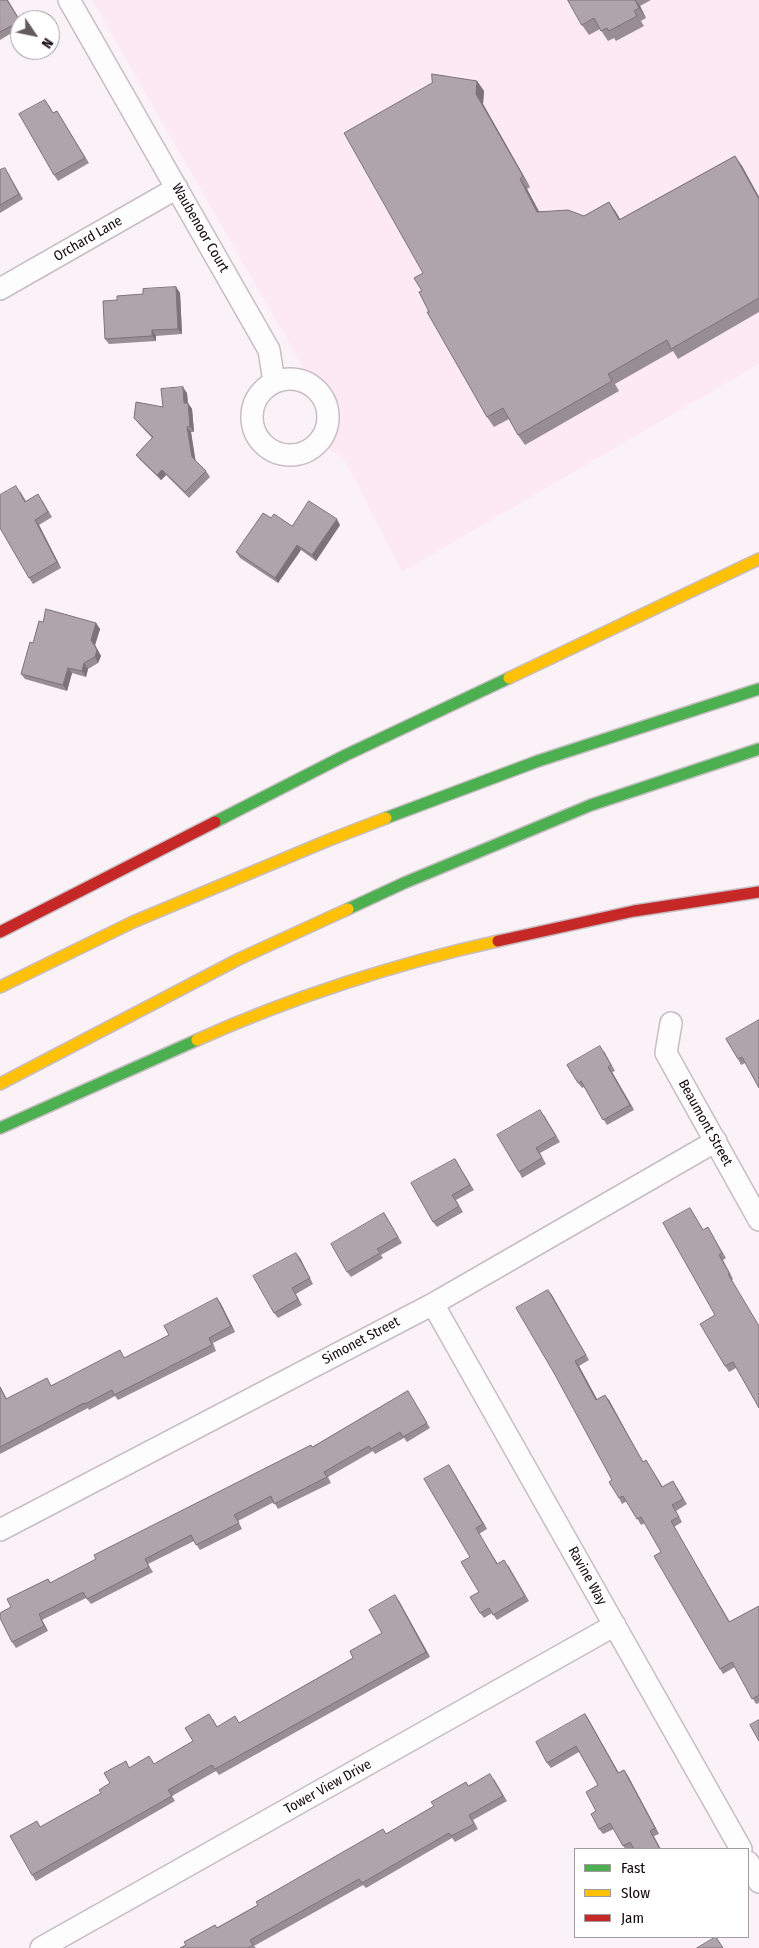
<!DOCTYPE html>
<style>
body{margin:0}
#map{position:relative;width:759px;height:1948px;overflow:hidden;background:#faf2f7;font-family:"Fira Sans Condensed",sans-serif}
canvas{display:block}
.legend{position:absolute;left:574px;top:1848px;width:175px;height:90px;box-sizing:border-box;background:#fff;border:1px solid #a19c9f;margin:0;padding:6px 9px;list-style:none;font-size:15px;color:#13080e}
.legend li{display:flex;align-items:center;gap:10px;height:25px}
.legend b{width:25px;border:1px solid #a19c9f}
.north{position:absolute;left:10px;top:10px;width:50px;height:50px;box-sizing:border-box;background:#fff;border:1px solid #a19c9f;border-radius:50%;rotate:124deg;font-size:14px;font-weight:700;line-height:20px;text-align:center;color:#13080e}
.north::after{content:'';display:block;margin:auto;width:18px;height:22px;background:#645a60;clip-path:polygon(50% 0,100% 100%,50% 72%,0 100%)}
</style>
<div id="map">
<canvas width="759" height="1948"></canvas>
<ul class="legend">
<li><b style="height:6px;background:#4caf50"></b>Fast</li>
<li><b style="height:6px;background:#ffc107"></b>Slow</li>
<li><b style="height:6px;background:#c62828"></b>Jam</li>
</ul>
<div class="north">N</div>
</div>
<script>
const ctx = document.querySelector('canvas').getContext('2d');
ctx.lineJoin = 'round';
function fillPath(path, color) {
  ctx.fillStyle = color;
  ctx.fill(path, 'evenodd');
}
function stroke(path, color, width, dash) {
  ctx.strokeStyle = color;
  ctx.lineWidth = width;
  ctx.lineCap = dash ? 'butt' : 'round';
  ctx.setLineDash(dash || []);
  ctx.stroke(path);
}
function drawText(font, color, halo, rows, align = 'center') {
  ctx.font = font + ' "Fira Sans Condensed",sans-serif';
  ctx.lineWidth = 4.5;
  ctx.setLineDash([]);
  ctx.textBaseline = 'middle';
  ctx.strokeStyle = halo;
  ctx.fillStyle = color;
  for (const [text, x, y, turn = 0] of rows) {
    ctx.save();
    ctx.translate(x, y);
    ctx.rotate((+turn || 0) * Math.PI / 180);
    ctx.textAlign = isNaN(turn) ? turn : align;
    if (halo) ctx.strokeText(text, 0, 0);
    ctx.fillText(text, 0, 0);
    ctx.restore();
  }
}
const built = new Path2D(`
 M92 0H759V364L402 572 344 459 328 449 336 431 334 404 322 385 308 376Z`);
const street = new Path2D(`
 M69 0 269 350 274 382
 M0 289 177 188
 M252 417a38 38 0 1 1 76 0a38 38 0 1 1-76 0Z
 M671 1023 666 1053 759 1220
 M433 1304 741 1849
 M0 1530 433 1304 716 1141
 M748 1862 759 1882
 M41 1948 615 1625`);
const fast = new Path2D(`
 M386 818 538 761 759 689
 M215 822 346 755 509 678
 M348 909 404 883 591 805 759 749
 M0 1128 197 1040`);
const slow = new Path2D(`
 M509 678 759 559
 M0 987 133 922 329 840 386 818
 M197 1040C290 998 398 963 498 941
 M0 1084 239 959 348 909`);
const jam = new Path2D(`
 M0 932 215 822
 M498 941 634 911 759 892`);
const wall = new Path2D(`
 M0 0H8L20 20V28L0 40Z
 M568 0H651L640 6 646 18 641 21 644 26 616 41 614 38 608 41 600 29 589 35 582 25Z
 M477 81 484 91 483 104 530 187 527 189 539 211 584 216 609 202 620 219 735 156 742 166 759 197V312L678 359 673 351 615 384 619 391 525 445 518 435 509 419 494 427 487 417 429 312 422 291 423 273 432 83Z
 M49 105 53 113 57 111 60 116 89 163 58 181 54 175Z
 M0 170 8 173 23 199 0 213Z
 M176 287 180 293 182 334 156 336V341L109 344 105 339 117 300Z
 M187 393 188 403 192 409 194 432H191L195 461 206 471 210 477 189 498 166 475 161 480 140 460 136 455 152 438 138 423 134 418 163 407Z
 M20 491 26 501 42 500 52 517 39 525 61 568 33 584 29 578Z
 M271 518 292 526 340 525 316 561 301 550 278 583 240 558 236 552Z
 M43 622 96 623 100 629 95 645 101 656 98 663 88 669 86 677 72 673 67 691 25 679 21 674 33 643Z
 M759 1020 745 1063 741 1065 738 1059Z
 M604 1051 615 1071 612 1072 634 1110 607 1125 584 1087 582 1088 578 1083Z
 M544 1115 560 1142 540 1153 546 1164 522 1178 519 1172Z
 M455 1159 474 1190 456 1200 463 1212 437 1227 433 1222Z
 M690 1208 703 1230 711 1233 726 1258 723 1260 733 1279 732 1280 736 1368 729 1372 725 1366 715 1315Z
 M384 1213 402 1243 381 1255 383 1258 351 1277 347 1272Z
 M300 1258 313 1284 296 1294 302 1305 278 1318 274 1313Z
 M548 1290 589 1360 579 1366 597 1399 609 1400 643 1462 646 1460 663 1487 676 1486 687 1504 676 1511 682 1522 674 1527 730 1622 759 1606V1703L756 1704 735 1667 723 1674 720 1669 661 1552 645 1523 641 1525 627 1501 622 1504 619 1498Z
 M217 1298 221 1304 235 1332 213 1343 216 1351 118 1400 115 1396 89 1410 88 1408 0 1454V1386L7 1399 52 1385 125 1358 169 1335Z
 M408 1391 430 1428 407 1442 404 1438 375 1454 373 1451 328 1477 331 1483 278 1509 274 1502 238 1521 242 1529 200 1550 194 1541 148 1564 153 1572 91 1604 86 1598 42 1620 48 1631 16 1648 12 1642 11 1607 48 1579 51 1583 312 1447Z
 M449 1465 487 1529 479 1534 498 1564 508 1565 529 1601 497 1620 492 1613 484 1618 480 1613 479 1592Z
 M399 1601 430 1657 219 1775 216 1771 172 1796 175 1801 36 1881 32 1875 41 1827 101 1793 110 1783 130 1767 154 1764 193 1741 213 1719 217 1727 239 1723 353 1658 382 1633Z
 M585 1714 619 1773 624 1770 628 1776 659 1834 654 1836 661 1849H634L633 1848 631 1849H625L614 1829 603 1834 599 1829 596 1811 598 1785 579 1752 551 1768 547 1763Z
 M494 1779 507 1801 473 1820 478 1829 455 1842 452 1838 366 1888 363 1885 254 1946 256 1948H180L386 1834 434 1806 466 1782 468 1786Z`);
const shadedWall = new Path2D(`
 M635 0 640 6 646 18 639 8Z
 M477 81 484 91 483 104 530 187 523 176 476 94Z
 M735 156 742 166 759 197V199Z
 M520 179 527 189 544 222 537 212Z
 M609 202 616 212 626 230 619 220Z
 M176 287 180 293 182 334 178 329Z
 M152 330 156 336V341L152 336Z
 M183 387 187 393 188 409 184 403Z
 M188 403 192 409 194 432 190 426Z
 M187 427 191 432 196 463 192 457Z
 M162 470 166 475 161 480 157 475Z
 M337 519 340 525 316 561 312 555Z
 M35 520 39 525 61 568 57 562Z
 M297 545 301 550 278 583 275 578Z
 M96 623 100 629 95 645 101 656 98 663 95 657 91 640Z
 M84 663 88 669 86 677 82 671Z
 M68 668 72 673 67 691 63 685Z
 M608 1067 612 1072 634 1110 630 1105Z
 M296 1253 300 1258 313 1284 310 1278Z
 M548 1290 552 1295 589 1360 586 1355Z
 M217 1298 221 1304 235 1332 231 1326Z
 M575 1361 579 1366 600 1405 596 1400Z
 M605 1395 609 1400 646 1468 643 1462Z
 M449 1465 452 1470 487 1529 483 1524Z
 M395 1595 399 1601 430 1657 426 1652Z
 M39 1614 42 1620 48 1631 44 1626Z
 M585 1714 589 1720 622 1779 618 1773Z
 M624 1770 628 1776 659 1834 655 1828Z`);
const building = new Path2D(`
 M0 0H7L20 21 0 32Z
 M568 0H635L639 8 634 11 637 16 609 31 607 28 601 31 594 18 582 25Z
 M432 74 477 81 476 94 523 176 520 179 537 212 568 210 584 216 609 202 619 220 735 156 759 199V298L671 349 667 340 608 374 612 381 518 435 503 408 487 417 427 312H429L419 292 422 291 414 278 423 273 344 133 432 83Z
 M45 100 53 113 57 111 85 158 54 175 19 114Z
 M5 168 19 194 0 205V170Z
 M176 287 178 329 152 330V336L105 339 103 301 117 300V296L143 294V289Z
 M183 387 184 403H188L190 426 187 427 192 457 206 471 185 492 162 470 157 475 136 455 153 437 134 418 136 402 163 407 161 389Z
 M16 486 25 502 38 494 48 512 35 520 57 562 29 578 0 528V495Z
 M309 501 337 519 312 555 297 545 275 578 236 552 263 513 271 518 274 514 292 526Z
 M46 609 96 623 91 640 97 650 95 657 84 663 82 671 68 668 63 685 21 674 30 642 33 643 39 621 43 622Z
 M759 1020V1088L742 1057 738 1059 726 1039Z
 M600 1046 611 1065 608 1067 630 1105 603 1120 581 1081 578 1083 567 1065Z
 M540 1110 556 1136 536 1148 542 1158 519 1172 497 1135Z
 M455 1159 470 1185 452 1195 459 1206 433 1222 411 1183Z
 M690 1208 703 1230 708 1227 722 1253 719 1255 730 1274H728L759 1326V1408L733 1362 725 1366 700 1324 715 1315 663 1223Z
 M384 1213 398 1237 377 1249 380 1253 347 1272 331 1244Z
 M296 1253 310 1278 292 1288 298 1299 274 1313 253 1276Z
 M548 1290 586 1355 575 1361 596 1400 605 1395 643 1462 646 1460 662 1487 673 1481 683 1499 672 1505 679 1517 671 1521 729 1622 759 1606V1695L752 1699 732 1662 720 1669 654 1556 661 1552 641 1517 637 1519 623 1496 619 1498 609 1482 612 1480 554 1373 516 1308Z
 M217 1298 231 1326 209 1338 212 1345 114 1395 112 1390 85 1404 84 1403 0 1447V1387L6 1399 47 1378 51 1386 120 1350 124 1358 169 1335 164 1326Z
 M408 1391 427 1423 403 1437 400 1432 371 1449 369 1446 324 1472 327 1477 274 1504 271 1496 234 1515 239 1523 196 1545 191 1535 145 1559 149 1567 87 1599 83 1592 39 1614 44 1626 12 1642 0 1618V1613L11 1607 7 1599 48 1579 50 1583 96 1559 94 1555 311 1445 312 1447Z
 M449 1465 483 1524 476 1528 497 1564 504 1560 525 1596 493 1615 489 1608 480 1613 470 1597 479 1592 461 1562 470 1557 424 1479Z
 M395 1595 426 1652 215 1769 212 1765 168 1790 172 1796 32 1875 10 1836 37 1821 40 1827 101 1793 99 1790 110 1783 104 1773 126 1761 129 1768 149 1756 154 1764 193 1741 185 1728 209 1714 217 1727 235 1716 239 1723 353 1658 350 1651 382 1633 369 1610Z
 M585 1714 618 1773 624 1770 655 1828 650 1831 660 1849H634L630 1842 623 1846 610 1823 599 1829 591 1814 596 1811 586 1792 598 1785 576 1746 547 1763 536 1742Z
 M759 1720V1741L750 1725Z
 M490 1774 503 1796 469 1815 474 1824 451 1836 449 1833 362 1883 359 1879 250 1940 253 1945 248 1948H180L186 1945 184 1942 215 1925 217 1928 258 1905 256 1902 383 1829 386 1834 434 1806 431 1802 466 1782 468 1786Z
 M716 1937 723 1948H697Z`);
const streetNames = [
 ["Waubenoor Court",200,228,60],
 ["Orchard Lane",88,239,-30],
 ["Beaumont Street",705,1123,61],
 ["Simonet Street",361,1341,-28],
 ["Ravine Way",587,1576,61],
 ["Tower View Drive",328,1787,-29]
];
fillPath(built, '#fce9f3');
stroke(street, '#c7bdc2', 24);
stroke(fast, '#c7bdc2', 14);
stroke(slow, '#c7bdc2', 14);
stroke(jam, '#c7bdc2', 14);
stroke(street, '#fefdfe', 21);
stroke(fast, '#4caf50', 11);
stroke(slow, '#ffc107', 11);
stroke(jam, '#c62828', 11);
fillPath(wall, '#978d93');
fillPath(shadedWall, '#7b7378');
fillPath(building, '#b0a4ab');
stroke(building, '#7b7378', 1);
drawText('14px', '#13080e', '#fff', streetNames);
</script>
